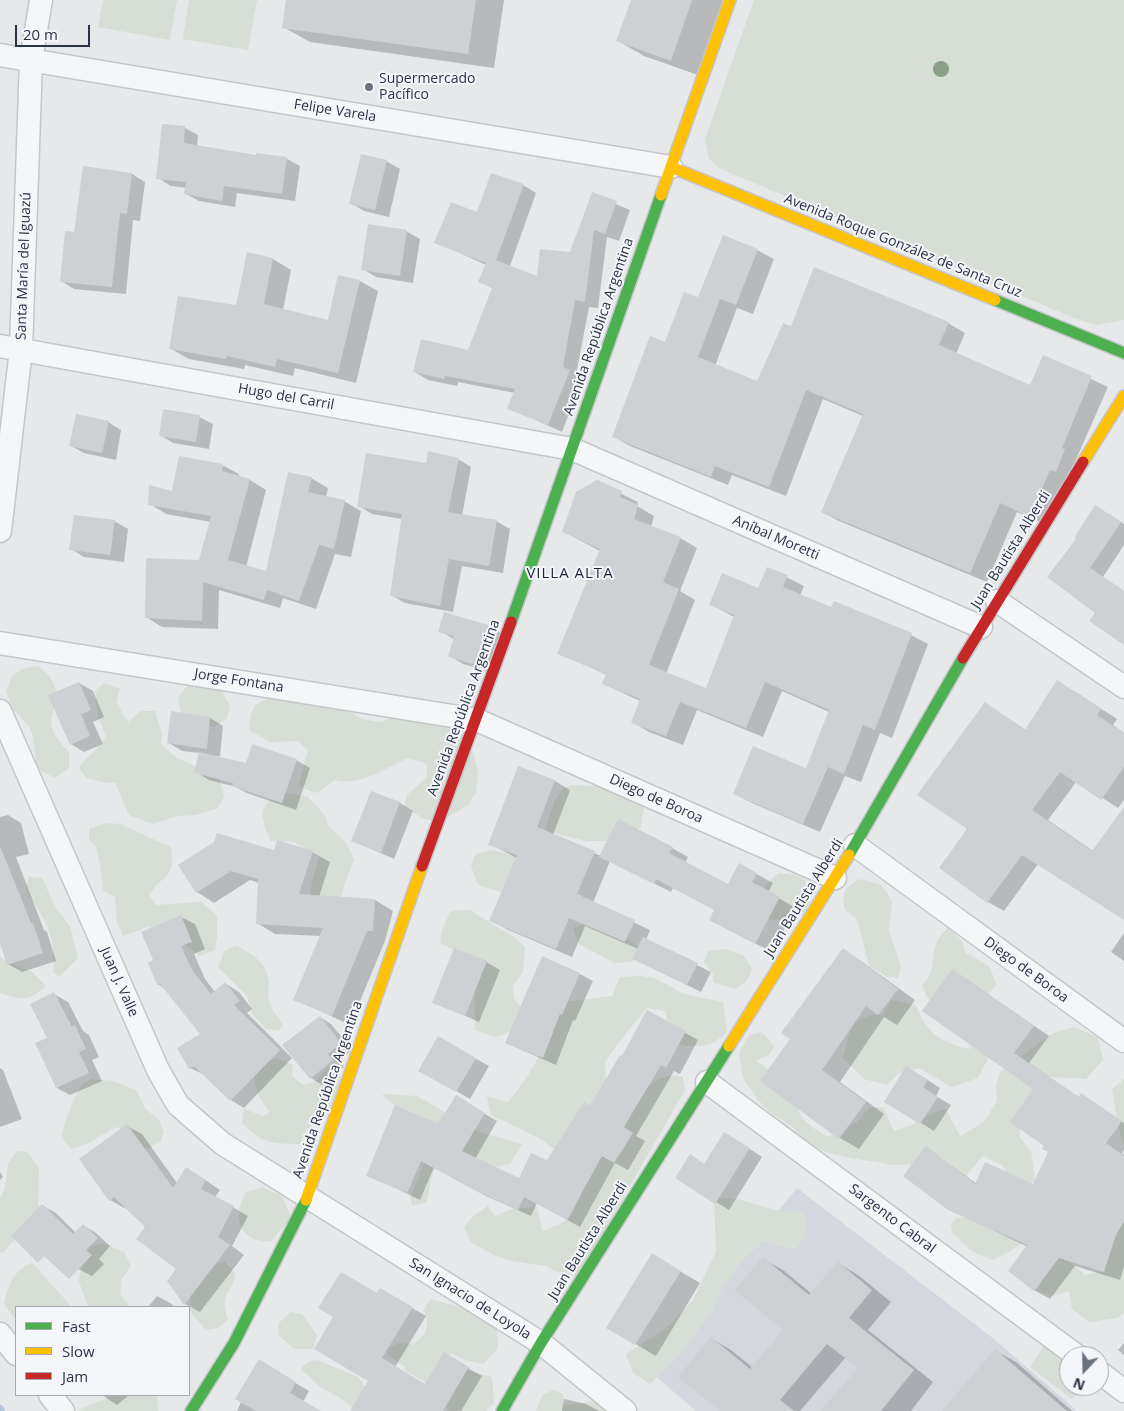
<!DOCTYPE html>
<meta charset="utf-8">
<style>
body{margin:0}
#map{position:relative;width:1124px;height:1411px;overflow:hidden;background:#e6e8ea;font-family:"Open Sans",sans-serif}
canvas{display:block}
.legend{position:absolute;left:15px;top:1306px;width:175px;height:90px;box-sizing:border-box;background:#f4f6f9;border:1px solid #a4a8b1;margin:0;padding:6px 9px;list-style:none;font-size:15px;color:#2b3445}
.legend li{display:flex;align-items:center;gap:10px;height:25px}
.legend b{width:25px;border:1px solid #a4a8b1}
.north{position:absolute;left:1059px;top:1346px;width:50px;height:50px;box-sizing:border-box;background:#f4f6f9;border:1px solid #a4a8b1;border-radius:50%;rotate:201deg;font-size:14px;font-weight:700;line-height:20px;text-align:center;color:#2b3445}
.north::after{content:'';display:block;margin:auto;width:18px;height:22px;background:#6c737f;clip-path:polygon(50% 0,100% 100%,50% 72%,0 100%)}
.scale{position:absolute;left:15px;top:25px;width:75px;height:22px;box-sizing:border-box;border:2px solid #2b3445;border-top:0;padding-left:6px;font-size:15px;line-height:18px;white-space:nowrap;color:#2b3445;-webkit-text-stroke:4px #f4f6f9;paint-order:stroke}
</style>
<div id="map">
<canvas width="1124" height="1411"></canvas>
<ul class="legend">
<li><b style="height:6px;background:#4caf50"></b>Fast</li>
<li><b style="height:6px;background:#ffc107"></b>Slow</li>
<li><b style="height:6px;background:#c62828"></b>Jam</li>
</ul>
<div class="north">N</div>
<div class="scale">20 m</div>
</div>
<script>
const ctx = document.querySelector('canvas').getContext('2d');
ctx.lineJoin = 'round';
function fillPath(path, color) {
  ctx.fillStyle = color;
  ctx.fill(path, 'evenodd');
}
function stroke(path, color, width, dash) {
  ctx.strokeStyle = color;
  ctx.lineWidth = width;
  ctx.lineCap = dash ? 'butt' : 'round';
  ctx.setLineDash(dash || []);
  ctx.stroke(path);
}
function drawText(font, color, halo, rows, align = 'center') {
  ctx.font = font + ' "Open Sans",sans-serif';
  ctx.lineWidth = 4;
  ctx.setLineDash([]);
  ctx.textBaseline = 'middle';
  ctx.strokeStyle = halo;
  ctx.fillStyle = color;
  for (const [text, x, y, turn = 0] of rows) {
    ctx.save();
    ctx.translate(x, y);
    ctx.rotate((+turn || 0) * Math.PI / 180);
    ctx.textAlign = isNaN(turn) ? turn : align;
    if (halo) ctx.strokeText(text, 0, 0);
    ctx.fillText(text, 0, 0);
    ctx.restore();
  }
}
const built = new Path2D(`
 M797 1188 994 1339 1077 1411H696L647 1369Z`);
const green = new Path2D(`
 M103 0H177L170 40 98 27Z
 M189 0H257L248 50 183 39Z
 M754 0H1124V320L1097 325 1074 318 721 169 709 159 705 139Z
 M38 666 49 675 59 695C47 726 48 728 69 752V768L55 778 37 769 33 736 29 726 13 709 6 691 13 674 25 668Z
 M104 683 120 689 116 702 128 722 141 711H155L162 733 161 745 177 758 219 777 224 797 218 808 196 815 178 816 153 824 129 815 115 783H108L86 778 79 767C87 757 102 746 106 736L98 717 95 691Z
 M189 684 219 686 230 706 227 718 214 727 191 720 181 713 178 697Z
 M300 697 346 709 362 719 380 722 406 714 439 718 463 736 474 754 478 774 476 792 468 805 449 816 433 820 424 819 404 807 407 795 427 777V764L408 758C384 768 361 787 335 780L317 793 298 786 308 750 298 741 270 742 249 730 251 714 255 705 267 699Z
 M574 785C604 786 621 789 644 808L641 827 621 841H585L554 833V847L514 896 478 885 471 866 476 854 492 850 522 857 542 840 554 802 563 788Z
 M288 793 308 797 324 814 329 827 345 841 354 859 344 885 338 911 310 904 311 887 319 856 294 842 271 841C259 816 257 800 288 793Z
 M106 823 120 824 171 847C176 880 164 872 149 895L156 905 201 902 217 915V937L215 950 200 956 183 944 177 925 147 927 123 936 117 922 115 897 103 890 100 864 96 846 89 840V829Z
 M779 873 795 875 804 879 811 898 806 913 789 921 769 919 762 911C762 892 763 885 779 873Z
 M29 877 42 878 56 908 70 927 78 958 59 977 53 972C56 935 46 919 25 890Z
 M861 879 881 885 892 901 889 931 901 966 898 978 887 977 869 966 857 919 845 910C841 893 846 885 861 879Z
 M470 910 515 938 525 947 523 972 513 986 514 998 528 1019 515 1030 496 1037 475 1030 474 959 440 943 443 927 451 911Z
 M585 923 625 936 638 947 633 962 614 963 578 943 573 929Z
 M948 928 961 940 966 953 989 966 997 985 982 1000 928 999 922 986C926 980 931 974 932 968 934 952 934 939 948 928Z
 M235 946C250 951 267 963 269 981 269 987 267 994 269 1001 271 1009 278 1017 283 1024L279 1031 266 1029 252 1014 247 996 218 967 225 950Z
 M726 949 744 956 752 969 746 982 734 989 713 982V974L704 962 708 951Z
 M0 955 3 959 32 972 46 986C29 1002 21 1000 0 993Z
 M641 976 657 979 684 994 723 1002 727 1032C708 1050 698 1047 673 1044L668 1035 666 1011 646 1008 605 1061 606 1088 599 1103 586 1107 581 1149 603 1157 615 1153C624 1124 643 1067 683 1077L685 1090 578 1276 554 1271 546 1266 506 1260 492 1254 471 1242 464 1227 472 1217 488 1206 495 1216 509 1210 537 1206 542 1231C569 1221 570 1222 581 1194L567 1158 537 1137 491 1115 487 1096 508 1102C535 1071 548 1039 564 1002L612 996 620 977Z
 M891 1000 915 1005C930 1035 936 1040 968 1049L988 1040 992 1050 978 1078 952 1087 919 1068 898 1074 887 1085 864 1079 843 1058C850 1030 850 1016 883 1014Z
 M1074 1027 1097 1037 1103 1060 1086 1079 1050 1077 1020 1114V1138L1031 1151 1035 1181 1016 1190 1002 1165 983 1156 962 1180 916 1164 894 1165 845 1157 825 1152 804 1140 794 1128 771 1113 757 1099 743 1078 739 1053 749 1035 762 1032 774 1046 769 1055 756 1061 798 1090C793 1117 806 1123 827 1137L857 1122 869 1108 883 1107 894 1131C916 1126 924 1114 946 1109L960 1136 984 1122 997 1101 996 1085 1001 1071 1053 1033Z
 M277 1058 293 1065 292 1076 303 1085 314 1082 329 1066 343 1080 328 1112 306 1130 300 1144C273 1144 261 1143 242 1123L244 1109 263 1116 270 1112C261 1102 245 1075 262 1065 266 1062 273 1060 277 1058Z
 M90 1079 113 1081 136 1090 146 1110 158 1118 164 1132 160 1142 148 1148 138 1147 123 1129 117 1127C101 1135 88 1145 71 1149 68 1145 63 1141 62 1136 61 1130 76 1092 81 1086 84 1083 87 1081 90 1079Z
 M1124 1079V1145C1117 1128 1116 1108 1112 1089Z
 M382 1094 417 1096 479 1132 522 1144 510 1164 494 1167 437 1163 431 1179 427 1202 412 1206 410 1198 425 1161 415 1116 391 1103Z
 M17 1151 27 1152 39 1169 38 1211 5 1251 0 1253V1198L5 1188 8 1163Z
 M262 1187 282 1196 291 1218 271 1241C252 1243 237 1232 239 1211 239 1205 244 1198 246 1192Z
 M714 1198 737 1199 775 1210 804 1212 807 1235 795 1250 764 1241 742 1261 723 1287 713 1310 682 1352 650 1384 633 1373 626 1354 669 1326 693 1300 716 1252Z
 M967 1217 997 1232 1029 1238 1011 1251 992 1260 970 1250 952 1232 951 1224 957 1218Z
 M1124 1217V1313L1117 1318 1089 1322 1072 1309 1069 1291 1053 1296 1036 1291 1047 1272 1044 1240 1085 1275 1100 1272 1109 1256Z
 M103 1243 124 1252 131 1266 122 1279 120 1294 130 1307H88L78 1279 90 1246Z
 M224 1261 236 1274C229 1299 220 1291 228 1320L218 1328 206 1330 190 1311 191 1295 214 1265Z
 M32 1263 72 1307H16V1320L4 1304C8 1286 14 1269 32 1263Z
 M430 1299 475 1311 497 1322C498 1348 502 1347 483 1364L469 1361 451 1354 445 1360 468 1371 492 1377 494 1403 486 1411H453L447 1409 428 1384 404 1370 405 1367 388 1355 386 1349 398 1343 414 1344C429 1331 429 1328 424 1310Z
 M290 1312 302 1314 317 1335 313 1349H294L278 1335 279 1323Z
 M1047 1341 1069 1356V1386H1089L1072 1399 1030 1367Z
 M317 1360 358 1377 367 1390 354 1411C347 1399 333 1395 321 1387 314 1383 311 1376 303 1372L301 1369C306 1363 310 1361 317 1360Z
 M554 1390 563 1394 564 1405 606 1400 613 1411H536L543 1394Z
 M113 1395H157L158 1411H77Z`);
const shadow = new Path2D(`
 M287 0H504L494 68 310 42 283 27Z
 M632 0H724L698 75 644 56 618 41Z
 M163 125 185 128 198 135 197 147 257 157V154L287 159 300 166 295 201 237 193 235 207 199 201 186 194 187 188 171 186 158 178Z
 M386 161 400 169 389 217 364 211 351 203Z
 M132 174 145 182 140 221 133 220 126 294 74 289 61 281 75 234Z
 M523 185 536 193 510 266 538 278 571 254 592 194 630 210 619 241 607 237 598 308 589 307 576 375 582 379 562 432 509 408 515 393 458 382 457 386 428 380 415 372 469 351 493 289 480 281 486 265 436 242Z
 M406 231 420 239 413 283 376 277 363 269Z
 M757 250 774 259 753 314 737 308 715 366 757 383 792 328 948 323 965 333 956 354 1031 387 1044 357 1108 387 1047 525 1017 512 987 582 839 521 822 512 863 416 823 399 786 496 732 475 728 485 630 446 614 437 665 344 698 299Z
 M248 254 273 259 291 270 283 310 329 321 360 281 378 291 356 383 295 368 293 376 245 365 244 369 189 359 171 349 237 307Z
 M199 417 213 424 209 449 173 443 160 435Z
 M108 422 121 430 116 460 84 453 71 446Z
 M458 459 471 467 462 516 496 521 510 529 503 573 462 566 453 612 405 603 391 595 402 519 372 514 359 506 427 465Z
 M222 465 239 474 238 477 250 480 266 490 246 567 267 572 311 478 328 488 326 497 344 501 361 511 351 557 335 554 316 609 283 598 280 608 219 590 218 629 162 627 146 617 200 561 211 522 166 514 150 504Z
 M597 482 638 502 637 506 654 516 651 527 680 538 697 548 680 591 695 600 666 674 706 690 734 617 710 604 759 590 768 568 804 586 800 596 832 609 835 603 911 635 928 644 892 738 880 733 861 782 845 776 820 832 752 803 735 794 807 770 829 712 782 691 763 737 697 710 683 745 649 732 632 722 640 701 604 684 607 675 559 653 600 551 564 532Z
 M1109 514 1124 524V545L1103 577 1124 591V643L1096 612 1049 577Z
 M114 521 128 529 124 562 84 557 71 549Z
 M445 613 488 626 501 633 490 672 463 664 450 656 454 639 440 631Z
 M79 683 93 691 104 717 93 722 103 744 84 752 71 744Z
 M1074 691 1117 719 1113 725 1124 733V800L1118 808 1077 781 1048 820 1093 851 1124 816V918L1038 864 1004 911 988 902 969 829 986 704 1026 730Z
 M172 713 210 718 223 726 220 756 213 757 246 765 296 760 310 768 296 810 247 793 236 787 209 780 196 772 200 753 182 751 169 743Z
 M518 767 555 781 570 790 553 835 601 856 672 848 688 857 685 863 729 886 740 865 773 883 768 892 796 908 772 952 727 929 716 910 673 888 671 892 610 861 593 903 650 930 646 940 711 972 701 992 634 959 638 949 585 926 572 957 506 929 491 920 517 858 490 844Z
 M400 803 413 811 394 859 353 841Z
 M8 815 21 823 29 854 16 857 44 930 47 932 56 961 22 972 8 964 0 939V817Z
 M275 852H312L330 862 319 897 375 900 393 911 385 941 350 1025 295 999 321 936 275 934 257 923 259 883 250 880 214 903 197 892 180 865Z
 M181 917 195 924 205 949 194 954 205 979 215 992 226 984 239 992 252 1009 247 1013 292 1058 244 1108 231 1100 205 1075 190 1068 202 1034 165 989 158 984 155 961Z
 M1124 933V961L1111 952Z
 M843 950 861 961 915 1000 897 1025 884 1017 840 1082 884 1114 859 1149 840 1138 761 1081 792 1039Z
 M486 962 500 970 479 1022 434 1002Z
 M953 970 1049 1036 1029 1063 1080 1098 1082 1095 1124 1123V1150L1122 1153 1124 1155V1266L1120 1280 1075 1266 1050 1299 1034 1290 1028 1247 949 1209 926 1148 977 1184 1034 1186 1049 1152 1035 1088Z
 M580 974 593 981 575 1021 573 1020 556 1065 506 1043Z
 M54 994 68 1002 83 1031 89 1035 99 1057 92 1060 102 1081 70 1095 57 1088 49 1039Z
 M647 1011 698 1040 680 1074 674 1071 636 1136 645 1141 628 1170 615 1163 580 1227 537 1203 531 1216 486 1196 434 1167 420 1200 368 1175 439 1126 456 1097 497 1121 475 1159 520 1180 547 1162 590 1107 622 1058Z
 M320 1017 331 1024 352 1050 339 1061 344 1067 322 1085 311 1078Z
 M439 1038 489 1066 470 1099 420 1070Z
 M0 1068 3 1070 22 1119 0 1127Z
 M920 1075 940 1088 936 1096 951 1105 934 1131 886 1101Z
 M127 1126 142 1134 177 1183 201 1177 220 1190 215 1197 248 1216 232 1246 244 1255 200 1312 185 1304 169 1281 178 1269 147 1227 126 1207 124 1208 110 1200Z
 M738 1141 762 1157 729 1210 716 1202 705 1165Z
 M0 1172 3 1177 0 1180Z
 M43 1206 56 1213 76 1233 83 1225 96 1233 110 1246 99 1259 104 1264 92 1276 78 1269Z
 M652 1255 700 1283 656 1356 608 1328Z
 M763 1259 783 1270 812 1294 838 1263 858 1275 891 1302 868 1330 933 1382 911 1411H822L860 1368 846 1357 800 1411H722L712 1339 731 1350 753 1368 785 1330Z
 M381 1290 426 1316 395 1367 426 1385 444 1354 482 1376 461 1411H351L369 1381 378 1295Z
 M157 1296 170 1303 175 1307H148Z
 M1124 1343V1355L1118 1350Z
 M996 1351 1016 1362 1072 1411H943Z
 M259 1361 309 1391 303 1402 319 1411H237Z
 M102 1395H129L117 1405Z
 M564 1399 586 1404 599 1411H562Z`);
const stream = new Path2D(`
 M0 1409 1 1411`);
const building = new Path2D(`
 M286 0H476L468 54 282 28Z
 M631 0H692L671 61 616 41Z
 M162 124 185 126 184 143 256 155V153L287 157 282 194 224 186 222 201 184 194 186 182 156 179Z
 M361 154 387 160 375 210 349 204Z
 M83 166 132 173 127 214 120 213 112 287 60 282 65 231 74 232Z
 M491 173 524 184 496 260 537 276 540 249 570 252 592 192 617 201 605 234 594 230 585 302 575 300 563 367 570 370 548 425 507 409 515 389 445 376 444 379 413 372 421 339 468 350 492 288 478 282 486 263 434 243 451 202 477 212Z
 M368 224 407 230 400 276 361 270Z
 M723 235 758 249 736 305 720 299 698 357 757 381 783 323 791 326 814 267 949 322 939 345 1030 385 1043 355 1092 376 1062 448 1065 449 1056 472 1050 470 1030 517 1000 503 970 573 821 512 863 414 806 390 769 487 715 466 711 477 612 437 650 336 665 342 684 292 698 297Z
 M247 252 273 258 264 304 328 320 338 275 360 280 338 373 277 359 275 367 227 356 226 359 169 349 178 296 236 305Z
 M163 409 200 415 196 442 159 436Z
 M76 414 109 421 102 453 69 446Z
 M428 451 459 458 448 512 497 520 489 566 449 559 440 606 390 596 402 514 357 507 366 453 426 463Z
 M179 456 223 464 222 471 250 479 228 560 266 571 288 472 312 477 308 492 345 500 334 549 319 545 299 601 267 590 264 600 203 582 202 621 145 618 146 558 199 560 211 516 148 505 149 485 172 491Z
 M597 480 622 491 620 497 638 505 634 519 681 537 663 582 679 589 649 665 706 688 734 615 709 605 722 573 758 588 767 567 788 575 783 587 831 607 834 601 912 633 875 730 863 725 844 774 828 767 803 824 733 794 753 746 806 768 829 710 765 682 746 728 680 702 666 736 631 723 640 699 602 684 606 674 557 654 600 549 562 532 576 492Z
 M1095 505 1121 522 1090 568 1124 591V645L1089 621 1095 613 1047 577 1076 539 1074 538Z
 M74 515 115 520 110 555 69 550Z
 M444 612 488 625 476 665 448 657 454 636 438 632Z
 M1057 680 1101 709 1097 715 1124 733V767L1101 800 1060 772 1032 810 1092 851 1124 807V920L1022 855 987 903 939 868 967 829 917 795 985 702 1025 730Z
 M79 682 91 710 81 714 90 736 70 745 48 695Z
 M171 711 210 717 207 749 167 743Z
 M252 744 297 759 282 803 232 786 233 783 194 773 199 752 246 763Z
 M518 766 555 780 537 827 595 851 577 894 635 920 625 942 569 918 556 949 489 921 517 855 488 845Z
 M371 791 400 802 381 853 351 841Z
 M618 819 673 847 669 853 728 884 739 863 757 873 752 882 780 897 755 944 709 920 714 910 656 879 654 884 599 857Z
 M217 833 274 850 277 840 313 851 299 894 375 899 373 931H367L332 1016 293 1000 323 928 256 924 258 879 231 871 196 893 178 865 214 842Z
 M0 846 31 923H33L43 953 7 965 0 943Z
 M181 915 192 942 181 946 192 970 211 994 225 982 240 1001 234 1005 280 1050 230 1101 194 1066 189 1069 177 1048 200 1034 160 984 157 985 148 963 153 960 141 932Z
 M643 937 698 963 687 985 632 959Z
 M454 948 487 961 465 1016 432 1003Z
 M843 948 898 989 878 1015 866 1006 822 1070 866 1102 839 1139 760 1081 790 1039 781 1033Z
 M542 956 580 973 562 1015 560 1014 543 1058 505 1043Z
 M952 969 1034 1026 1014 1053 1079 1097 1081 1093 1122 1121 1106 1143 1124 1156V1222L1116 1234 1104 1272 1059 1258 1034 1291 1008 1271 1027 1245 948 1210 903 1176 926 1146 975 1184 985 1162 1033 1184 1048 1152 1042 1149 1044 1146 1010 1122 1033 1089 922 1011Z
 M54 992 72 1027 75 1025 86 1049 79 1052 89 1073 56 1088 35 1043 47 1038 30 1004Z
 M647 1010 686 1031 666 1068 661 1065 624 1127 633 1133 614 1163 602 1156 567 1220 524 1197 518 1210 472 1189 421 1161 407 1193 366 1176 395 1105 438 1124 456 1095 485 1113 462 1151 519 1178 531 1153 547 1160 584 1102 590 1106 620 1055 622 1056Z
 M320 1016 341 1043 328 1054 333 1060 310 1079 282 1045Z
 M438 1036 476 1058 456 1092 418 1071Z
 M906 1066 928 1080 923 1087 938 1097 920 1124 884 1102Z
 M127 1124 173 1188 186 1167 206 1180 201 1189 234 1206 218 1237 230 1245 184 1305 167 1281 176 1269 136 1239 145 1227 114 1197 109 1201 79 1159Z
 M724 1132 750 1148 715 1204 675 1178 690 1154 704 1164Z
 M42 1204 73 1234 83 1224 98 1238 86 1250 92 1255 69 1279 44 1256 38 1263 11 1236Z
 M652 1253 681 1271 635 1345 606 1328Z
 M763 1257 809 1295 838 1262 872 1290 849 1318 914 1370 881 1411H820L858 1368 827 1344 780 1400 794 1411H720L678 1377 711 1337 750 1369 783 1330 735 1290Z
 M341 1272 377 1293 380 1288 413 1307 382 1358 425 1384 444 1352 469 1367 443 1411H350L368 1381 314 1349 333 1317 318 1308Z
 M995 1349 1067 1411H942Z
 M259 1359 296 1382 290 1393 321 1411H256L235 1399Z`);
const street = new Path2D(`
 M0 55 671 167
 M0 346 572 449 981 627
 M0 531 21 349 31 60 41 0
 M997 601 1124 687
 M0 643 477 720 835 878
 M0 711 158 1070 178 1105 223 1144 541 1343 625 1411
 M855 845 1124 1041
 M707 1082 1077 1356
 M0 1334 16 1354
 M1099 1372 1124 1391
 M50 1395 63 1411`);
const fast = new Path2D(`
 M995 300 1124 353
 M511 622 661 195
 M849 855 963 658
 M191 1411 234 1343 306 1200
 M502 1411 541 1343 729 1046`);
const slow = new Path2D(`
 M671 167 995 300
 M661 195 730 0
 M1083 462 1124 396
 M729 1046 849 855
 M306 1200 422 866`);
const jam = new Path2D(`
 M963 658 1083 462
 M422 866 511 622`);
const trees = [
 [941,69]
];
const markers = [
 [369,87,5,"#6c737f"]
];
const poiNames = [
 ["Supermercado",379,79],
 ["Pacífico",379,95]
];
const streetNames = [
 ["Felipe Varela",335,111,9],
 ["Avenida Roque González de Santa Cruz",903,246,22],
 ["Santa María del Iguazú",24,266,-88],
 ["Avenida República Argentina",599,327,-71],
 ["Hugo del Carril",286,397,10],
 ["Aníbal Moretti",776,538,23],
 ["Juan Bautista Alberdi",1011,550,-58],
 ["Jorge Fontana",239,681,9],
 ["Avenida República Argentina",464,708,-70],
 ["Diego de Boroa",656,799,24],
 ["Juan Bautista Alberdi",804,898,-58],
 ["Diego de Boroa",1026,970,36],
 ["Juan J. Valle",119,982,66],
 ["Avenida República Argentina",328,1090,-71],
 ["Sargento Cabral",892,1219,37],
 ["Juan Bautista Alberdi",588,1241,-58],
 ["San Ignacio de Loyola",470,1299,32]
];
const neighbourhoodNames = [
 ["VILLA ALTA",570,574]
];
fillPath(built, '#d4d7dd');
fillPath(green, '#d6ded6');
fillPath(shadow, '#0003');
stroke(stream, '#b4c4d5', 8);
fillPath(building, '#ced0d3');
stroke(street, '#c4c6c8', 25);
stroke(fast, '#c4c6c8', 14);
stroke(slow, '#c4c6c8', 14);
stroke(jam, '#c4c6c8', 14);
stroke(street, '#f5f6f7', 22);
stroke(fast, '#4caf50', 11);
stroke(slow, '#ffc107', 11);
stroke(jam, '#c62828', 11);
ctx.fillStyle = '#8a9e88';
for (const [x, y] of trees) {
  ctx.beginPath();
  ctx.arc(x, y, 8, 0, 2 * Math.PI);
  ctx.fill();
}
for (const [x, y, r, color] of markers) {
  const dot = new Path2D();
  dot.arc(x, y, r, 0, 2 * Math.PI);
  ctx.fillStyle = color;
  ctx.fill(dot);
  stroke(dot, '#f4f6f9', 2);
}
drawText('14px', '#2b3445', '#f4f6f9', poiNames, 'left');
drawText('14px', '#2b3445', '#f4f6f9', streetNames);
ctx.letterSpacing = '1px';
drawText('15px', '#1d2536', '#f4f6f9', neighbourhoodNames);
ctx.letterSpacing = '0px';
</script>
